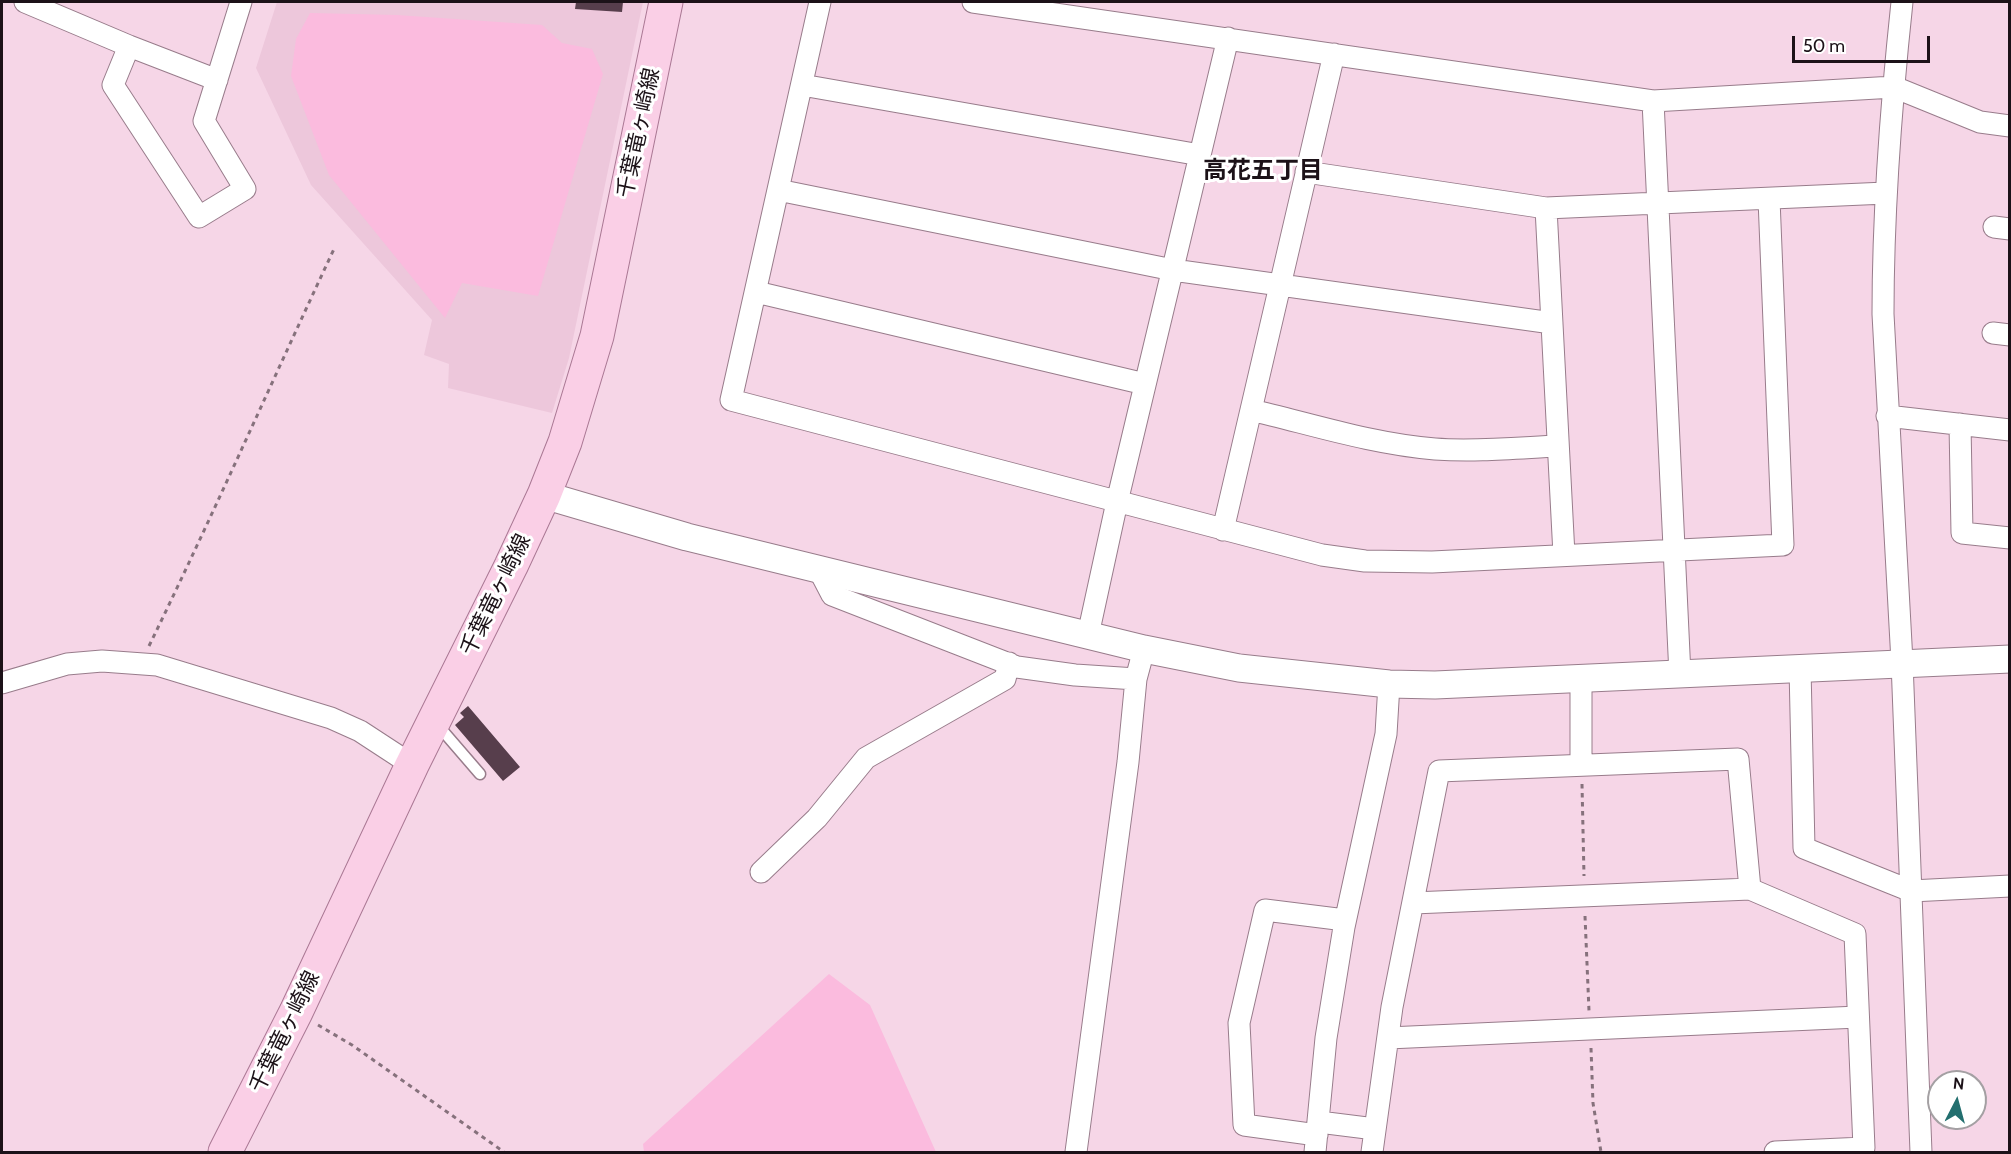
<!DOCTYPE html>
<meta charset="utf-8">
<style>
body{margin:0}
#map{position:relative;width:2011px;height:1154px;overflow:hidden;background:#f6d6e7;font-family:Cabin,sans-serif}
canvas{display:block}
.frame{position:absolute;inset:0;border:3px solid #1c1218;pointer-events:none}
.north{position:absolute;left:1927px;top:1070px;width:60px;height:60px;box-sizing:border-box;background:#fff;border:2px solid #a4a0a3;border-radius:50%;rotate:6deg;font-size:16px;font-weight:700;line-height:24px;text-align:center;color:#1c1218}
.north::after{content:'';display:block;margin:auto;width:21px;height:27px;background:#236f6f;clip-path:polygon(50% 0,100% 100%,50% 72%,0 100%)}
.scale{position:absolute;left:1792px;top:36px;width:138px;height:27px;box-sizing:border-box;border:3px solid #1c1218;border-top:0;padding-left:8px;font-size:18px;line-height:21px;white-space:nowrap;color:#1c1218;-webkit-text-stroke:4px #fff;paint-order:stroke}
</style>
<div id="map">
<canvas width="2011" height="1154"></canvas>
<div class="frame"></div>
<div class="north">N</div>
<div class="scale">50 m</div>
</div>
<script>
const ctx = document.querySelector('canvas').getContext('2d');
ctx.lineJoin = 'round';
function fillPath(path, color) {
  ctx.fillStyle = color;
  ctx.fill(path, 'evenodd');
}
function stroke(path, color, width, dash) {
  ctx.strokeStyle = color;
  ctx.lineWidth = width;
  ctx.lineCap = dash ? 'butt' : 'round';
  ctx.setLineDash(dash || []);
  ctx.stroke(path);
}
function drawText(font, color, halo, rows, align = 'center') {
  ctx.font = font + ' Cabin,"Noto Sans JP",sans-serif';
  ctx.lineWidth = 6;
  ctx.setLineDash([]);
  ctx.textBaseline = 'middle';
  ctx.strokeStyle = halo;
  ctx.fillStyle = color;
  for (const [text, x, y, turn = 0] of rows) {
    ctx.save();
    ctx.translate(x, y);
    ctx.rotate((+turn || 0) * Math.PI / 180);
    ctx.textAlign = isNaN(turn) ? turn : align;
    if (halo) ctx.strokeText(text, 0, 0);
    ctx.fillText(text, 0, 0);
    ctx.restore();
  }
}
const built = new Path2D(`
 M277 2H643L569 358 552 413 448 388 449 364 424 355 432 320 311 185 256 68Z`);
const green = new Path2D(`
 M310 13 397 15 542 25 562 43 592 49 603 74 538 296 462 283 445 318 329 175 291 76 296 39Z
 M829 974 870 1005 936 1152H644L643 1144Z`);
const building = new Path2D(`
 M576 2H623L622 12 575 9Z
 M468 706 520 767 503 781 455 725 464 717 460 713Z`);
const path = new Path2D(`
 M149 646C213 515 272 381 334 249
 M1582 784 1584 876
 M1585 916 1589 1011
 M318 1025 352 1045 504 1152
 M1591 1048 1593 1103 1601 1152`);
const service = new Path2D(`
 M436 723 480 774`);
const minor = new Path2D(`
 M25 2 129 46 113 85 199 217 245 189 204 121 241 2
 M820 2 731 400 1322 555 1365 561 1432 562 1783 545 1769 199
 M973 2 1653 101 1894 87 1980 122 2010 126
 M1902 2C1891 105 1883 209 1883 314L1902 662 1921 1152
 M129 46 217 80
 M802 85 1200 155
 M1653 101 1680 675
 M1306 172 1546 208 1886 193
 M778 190 1173 270 1552 323
 M1546 208 1564 555
 M1994 227 2010 229
 M756 292 1145 384
 M1993 333 2010 335
 M1251 410C1311 424 1372 444 1435 449 1475 452 1517 448 1558 446
 M1887 416 2010 430
 M1960 424 1962 533 2010 538
 M1223 530 1334 54
 M819 570 832 595 1017 667 1075 675 1136 679
 M1088 635 1117 502 1228 38
 M1800 668 1804 848 1911 891 2010 886
 M1581 679V764
 M2 683 67 664 102 661 157 665 331 718 360 731 412 765
 M761 872 817 818 866 758 1005 679 1009 663
 M1413 903 1750 889
 M1388 1038 1858 1017
 M1319 1122 1375 1129
 M1317 1135 1244 1125 1239 1023 1265 910 1345 920
 M1076 1152 1128 762 1136 679 1144 649
 M1315 1152 1326 1038 1344 927 1386 734 1389 684
 M1372 1152 1392 1007 1439 771 1738 759 1750 889 1855 934 1864 1148 1775 1152`);
const tertiary = new Path2D(`
 M544 495 687 537 1144 649 1239 668 1389 684 1435 685 2010 659`);
const primary = new Path2D(`
 M225 1152 296 1012 412 765 511 566 544 495 565 442 597 336 666 2`);
const streetNames = [
 ["千葉竜ヶ崎線",639,133,-78],
 ["千葉竜ヶ崎線",496,595,-64],
 ["千葉竜ヶ崎線",285,1032,-64]
];
const neighbourhoodNames = [
 ["高花五丁目",1263,171]
];
fillPath(built, '#edc7db');
fillPath(green, '#fbbbde');
fillPath(building, '#573e4c');
stroke(service, '#987c8b', 13);
stroke(minor, '#987c8b', 23);
stroke(tertiary, '#987c8b', 29);
stroke(primary, '#aa7894', 35);
stroke(path, '#86717c', 3, [4.5, 4.5]);
stroke(service, '#fff', 10);
stroke(minor, '#fff', 21);
stroke(tertiary, '#fff', 27);
stroke(primary, '#facfe6', 33);
drawText('22px', '#1c1218', '#fff', streetNames);
drawText('bold 24px', '#1c1218', '#fff', neighbourhoodNames);
</script>
